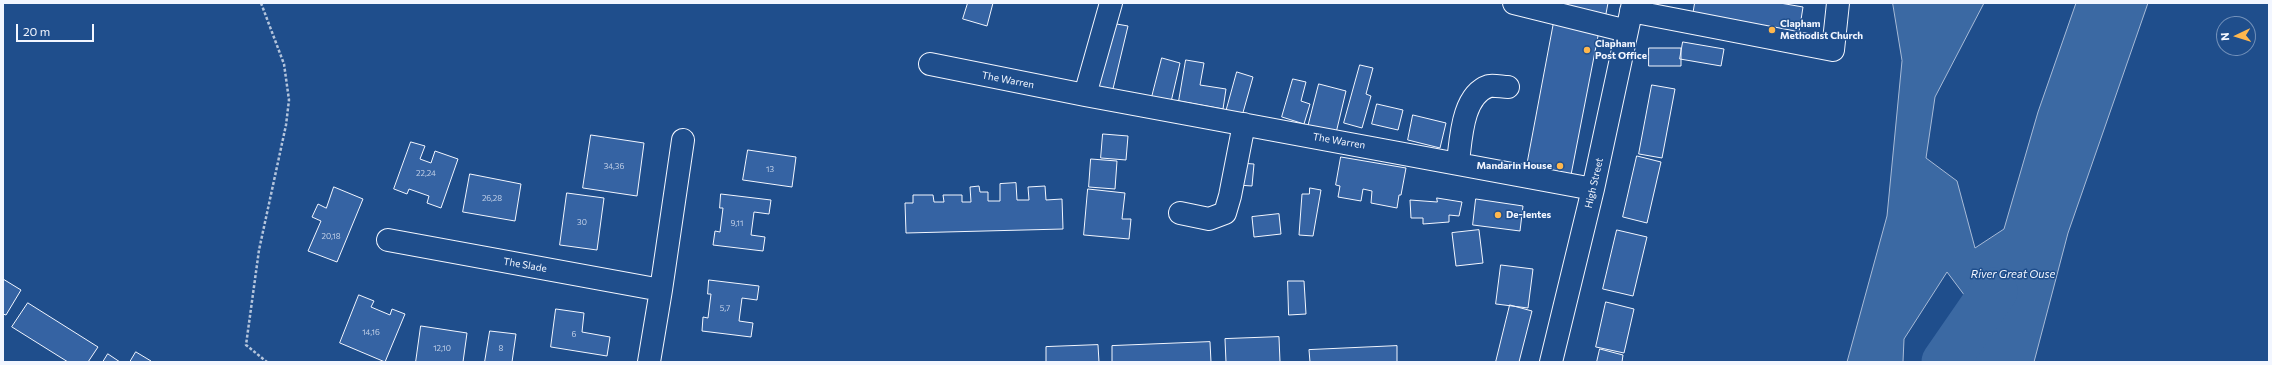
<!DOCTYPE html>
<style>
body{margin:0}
#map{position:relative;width:2272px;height:365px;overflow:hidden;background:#1f4e8c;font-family:Commissioner,sans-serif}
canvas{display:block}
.frame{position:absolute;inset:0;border:4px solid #f2f6ff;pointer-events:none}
.north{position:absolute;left:2216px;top:16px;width:40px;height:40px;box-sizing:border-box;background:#1f4e8c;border:1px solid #7391ba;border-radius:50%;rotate:266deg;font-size:11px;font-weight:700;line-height:16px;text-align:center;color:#f2f6ff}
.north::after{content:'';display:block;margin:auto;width:14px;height:18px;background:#ffb74d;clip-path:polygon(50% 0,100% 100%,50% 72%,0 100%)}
.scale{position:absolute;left:16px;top:24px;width:78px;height:18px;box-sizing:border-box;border:2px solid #f2f6ff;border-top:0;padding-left:5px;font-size:12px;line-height:14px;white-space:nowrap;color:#f2f6ff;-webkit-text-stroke:3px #1f4e8c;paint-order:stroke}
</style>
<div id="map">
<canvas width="2272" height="365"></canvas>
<div class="frame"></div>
<div class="north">N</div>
<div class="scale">20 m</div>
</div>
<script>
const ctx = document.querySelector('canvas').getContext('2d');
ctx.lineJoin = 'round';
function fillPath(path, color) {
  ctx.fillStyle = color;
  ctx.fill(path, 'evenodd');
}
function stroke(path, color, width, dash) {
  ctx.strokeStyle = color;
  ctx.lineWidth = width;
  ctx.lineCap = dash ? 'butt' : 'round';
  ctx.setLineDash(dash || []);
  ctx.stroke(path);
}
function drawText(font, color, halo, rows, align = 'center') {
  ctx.font = font + ' Commissioner,sans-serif';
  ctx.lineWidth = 3;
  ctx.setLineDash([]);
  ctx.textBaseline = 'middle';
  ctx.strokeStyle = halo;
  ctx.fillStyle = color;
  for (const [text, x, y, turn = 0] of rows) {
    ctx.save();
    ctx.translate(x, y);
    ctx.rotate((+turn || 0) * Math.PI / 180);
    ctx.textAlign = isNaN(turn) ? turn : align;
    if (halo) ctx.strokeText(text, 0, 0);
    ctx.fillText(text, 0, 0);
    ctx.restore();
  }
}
const water = new Path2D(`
 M1893 3H1984L1935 97 1926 158 1957 181 1975 248 2004 229 2038 112 2076 3H2148L2068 233 2034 362H1954L1965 296 1947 272 1904 339 1903 362H1847L1887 216 1902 61Z`);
const river = new Path2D(`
 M1945 362 1994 291`);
const building = new Path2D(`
 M968 3H993L987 26 963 19Z
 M1548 3H1608L1605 19Z
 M1695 3H1780L1803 7 1798 39 1692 21Z
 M1554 22 1599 31 1570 180 1526 171Z
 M1111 23 1128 26 1112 93 1095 89Z
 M1683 42 1724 49 1721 66 1680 59Z
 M1649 48H1681V66H1649Z
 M1162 58 1180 63 1171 102 1152 97Z
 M1186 60 1204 63 1200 85 1226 89 1223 109 1179 101Z
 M1360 65 1373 68 1366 94 1371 96 1362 128 1344 123Z
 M1237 72 1253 77 1242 116 1226 112Z
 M1293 79 1306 82 1301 101 1310 104 1304 124 1282 117Z
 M1319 84 1346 91 1336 133 1308 127Z
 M1652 85 1675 89 1662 158 1639 154Z
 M1377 104 1403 110 1398 130 1372 124Z
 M1413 115 1446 123 1440 148 1408 140Z
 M1103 134 1128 136 1126 160 1101 158Z
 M591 135 644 143 637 196 583 188Z
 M411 142 425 146 420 159 431 163 435 151 458 159 441 208 427 203 429 196 409 189 407 194 394 189Z
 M748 150 796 157 792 187 743 180Z
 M1637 156 1661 162 1647 223 1623 217Z
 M1341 157 1406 168 1401 195H1399L1397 208 1371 203 1372 191 1363 189 1361 201 1338 197 1340 186 1336 185Z
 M1091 159 1117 161 1115 189 1089 187Z
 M1240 163 1254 164 1252 186 1238 185Z
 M470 174 521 184 515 221 463 212Z
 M1016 183 1017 200H1029L1028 187 1045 186 1046 200 1062 199 1063 229 906 233 905 203H913V195H933L934 202H944L943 195H962V202H971L970 187 979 186 980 192H988V201H1000V184Z
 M334 187 363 199 337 262 308 251 321 221 312 217 318 204 326 208Z
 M1310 188 1321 190 1313 236 1299 235 1302 194H1309Z
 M1088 189 1125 193 1122 219H1131L1129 239 1084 235Z
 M567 193 604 198 597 250 560 245Z
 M721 194 771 200 769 214 754 212 751 235 765 237 763 251 713 245 715 231 720 232 723 208H720Z
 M1437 198 1462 202 1459 216 1449 215V222L1423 224V218H1411L1410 200 1437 202Z
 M1476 199 1523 206 1520 231 1473 225Z
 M1279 214 1281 234 1254 237 1252 217Z
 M1479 230 1483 263 1456 266 1452 233Z
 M1617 230 1647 237 1633 296 1603 289Z
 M1501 265 1533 269 1528 308 1496 304Z
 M3 279 21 290 6 315 3 314Z
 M709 280 759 286 757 300 742 298 739 321 753 323 751 337 702 331 703 317 708 318 711 294H708Z
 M1288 281H1304L1306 314 1289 315Z
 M359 295 374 301 371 307 390 315 392 309 405 314 385 362 340 343Z
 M1606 302 1634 309 1624 353 1596 347Z
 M28 303 98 347 88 362H68L12 327Z
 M1510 305 1532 311 1519 362H1496Z
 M556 309 584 313 582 332 610 337 607 356 551 347Z
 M421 326 467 333 463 362H416Z
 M490 331 516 334 512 362H485Z
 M1279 337 1280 362H1226L1225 339Z
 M1210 342 1211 362H1112V346Z
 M1098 345 1099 362H1046V347Z
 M1397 346V362H1310L1309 350Z
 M1600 349 1623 355 1622 362H1597Z
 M136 352 151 361 150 362H130Z
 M108 354 120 362H103Z`);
const path = new Path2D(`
 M261 3 284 64 289 100 286 125 259 250 246 345 267 362`);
const minor = new Path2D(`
 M1514 3 1627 31
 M1631 11 1833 50 1838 3
 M930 64 1085 95 1593 189
 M1085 95 1111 3
 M1458 162C1461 139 1462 95 1489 86 1494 85 1503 87 1508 87
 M1180 213 1209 219 1225 213 1230 196 1244 124
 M388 240 661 290 683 140
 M649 362 661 290
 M1551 362 1593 189 1633 3`);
const markers = [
 [1772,30,4,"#ffb74d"],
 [1587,50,4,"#ffb74d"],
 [1560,166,4,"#ffb74d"],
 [1498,215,4,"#ffb74d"]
];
const numberNames = [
 ["34,36",614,166],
 ["13",770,169],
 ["22,24",426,173],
 ["26,28",492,198],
 ["30",582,222],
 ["9,11",737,223],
 ["20,18",331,236],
 ["5,7",725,308],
 ["14,16",371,332],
 ["6",574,334],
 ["12,10",442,348],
 ["8",501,348]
];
const poiNames = [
 ["Clapham",1780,24],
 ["Methodist Church",1780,36],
 ["Clapham",1595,44],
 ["Post Office",1595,56],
 ["Mandarin House",1552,166,"right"],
 ["De-Ientes",1506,215]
];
const streetNames = [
 ["The Warren",1008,80,11],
 ["The Warren",1339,141,10],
 ["High Street",1594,183,-77],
 ["The Slade",525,265,10]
];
const waterNames = [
 ["River Great Ouse",2013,274]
];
fillPath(water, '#3b69a3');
stroke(water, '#a8bbd7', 1);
stroke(river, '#3b69a3', 47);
fillPath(building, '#3563a3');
stroke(building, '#f2f6ff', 1);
stroke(minor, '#f2f6ff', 24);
stroke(path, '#b3c4dc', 2.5, [3, 2]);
stroke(minor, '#1f4e8c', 22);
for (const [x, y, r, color] of markers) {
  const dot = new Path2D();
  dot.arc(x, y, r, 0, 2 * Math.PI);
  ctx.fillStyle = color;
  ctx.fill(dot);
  stroke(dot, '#1f4e8c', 1.5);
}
drawText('8px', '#c3d1e8', null, numberNames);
drawText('bold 10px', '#f2f6ff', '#1f4e8c', poiNames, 'left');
drawText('10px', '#f2f6ff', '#1f4e8c', streetNames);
drawText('italic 11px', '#f2f6ff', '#1f4e8c', waterNames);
</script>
